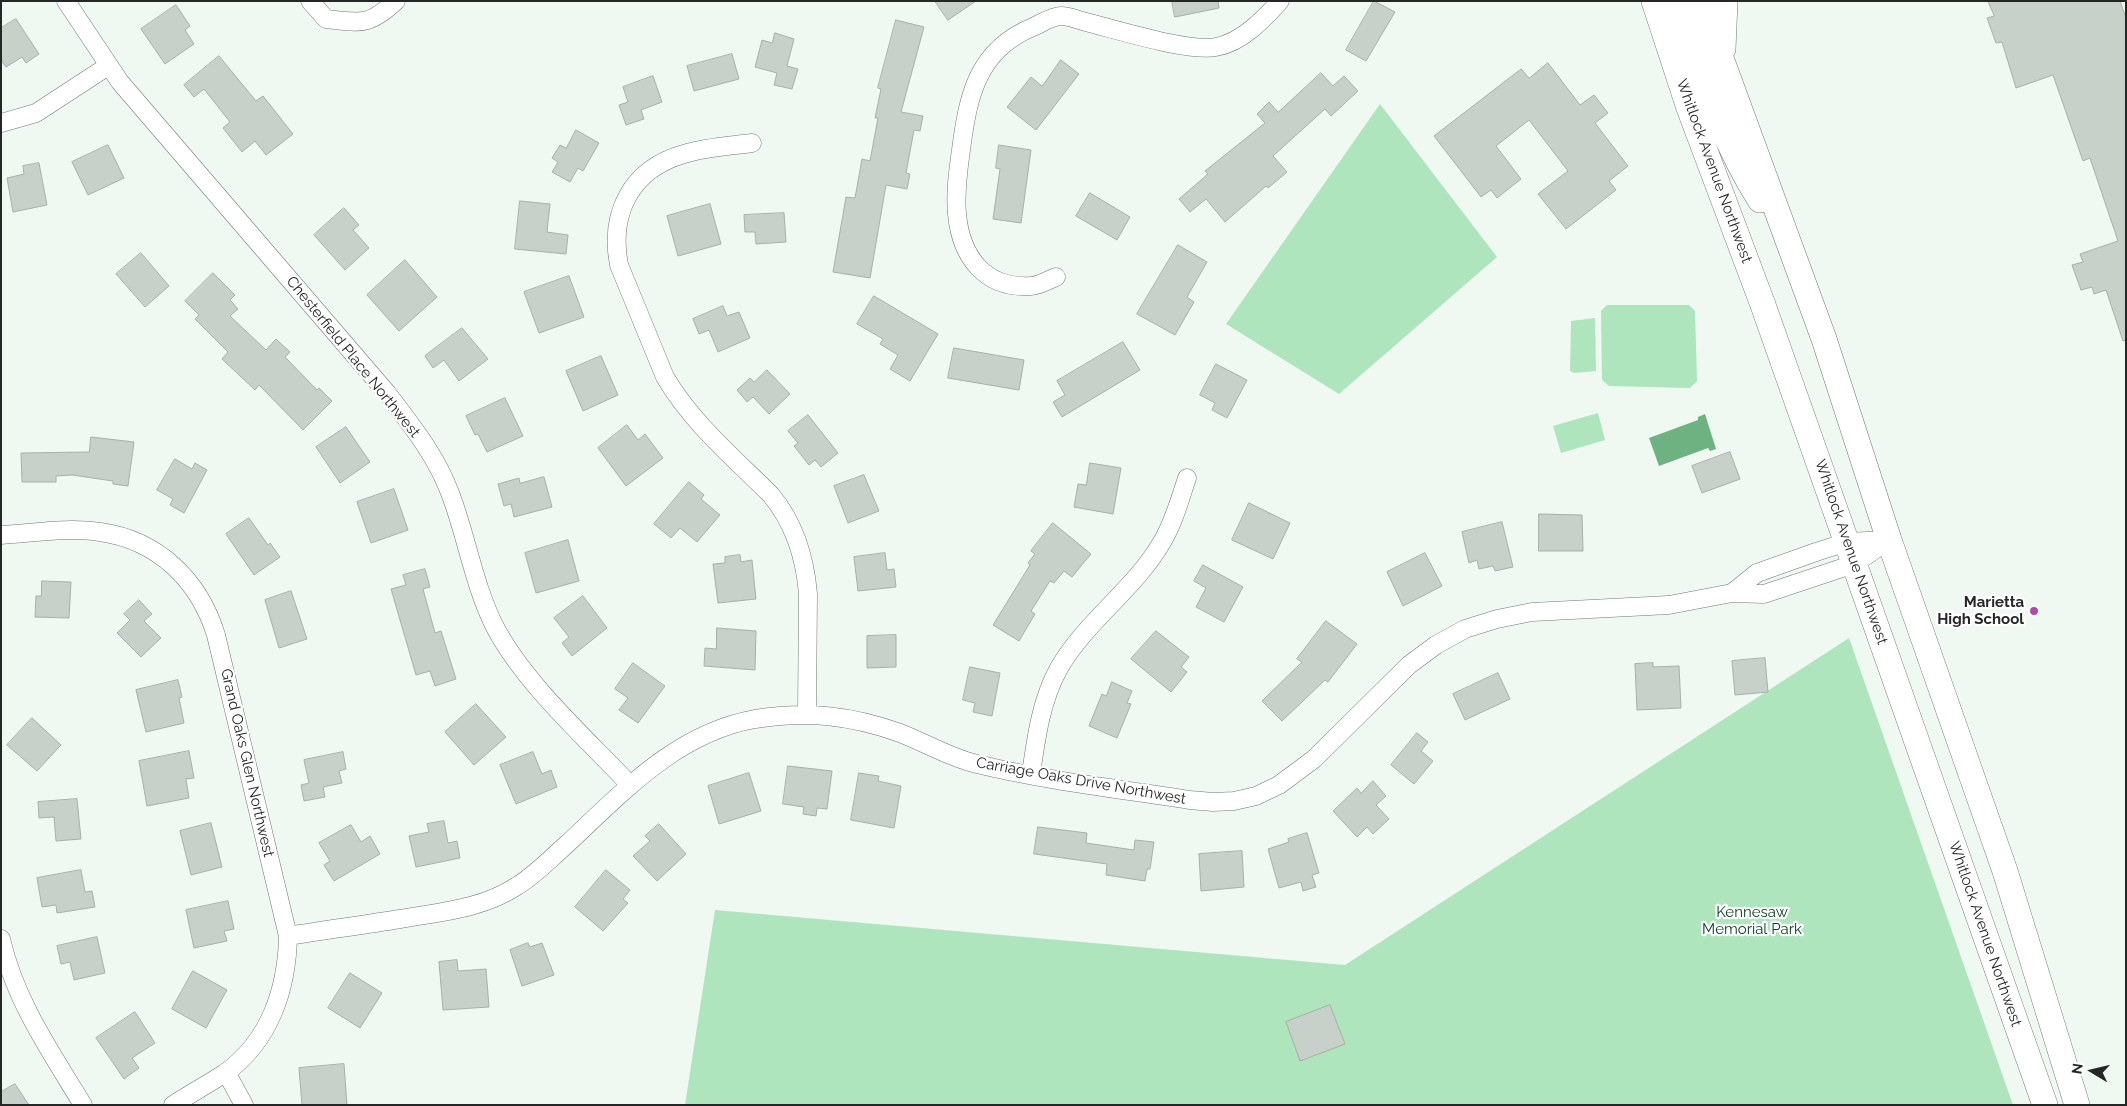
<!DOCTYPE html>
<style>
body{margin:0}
#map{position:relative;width:2127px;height:1106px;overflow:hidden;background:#f0f8f2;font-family:Raleway,sans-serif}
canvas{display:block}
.frame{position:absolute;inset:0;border:2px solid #242725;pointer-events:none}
.north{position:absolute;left:2067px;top:1046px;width:50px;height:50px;-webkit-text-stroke:4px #fff;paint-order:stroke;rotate:279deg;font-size:14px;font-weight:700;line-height:20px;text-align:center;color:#242725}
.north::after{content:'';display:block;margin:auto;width:18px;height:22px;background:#242725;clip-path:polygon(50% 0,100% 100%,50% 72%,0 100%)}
</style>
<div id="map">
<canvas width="2127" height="1106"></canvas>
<div class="frame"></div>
<div class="north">N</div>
</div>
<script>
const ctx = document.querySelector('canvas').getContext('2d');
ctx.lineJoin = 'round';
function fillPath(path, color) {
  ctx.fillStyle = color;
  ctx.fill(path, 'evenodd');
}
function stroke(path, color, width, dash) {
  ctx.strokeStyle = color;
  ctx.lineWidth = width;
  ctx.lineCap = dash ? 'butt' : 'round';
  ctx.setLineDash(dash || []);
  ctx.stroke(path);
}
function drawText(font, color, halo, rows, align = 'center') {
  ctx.font = font + ' Raleway,sans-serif';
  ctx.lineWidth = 4.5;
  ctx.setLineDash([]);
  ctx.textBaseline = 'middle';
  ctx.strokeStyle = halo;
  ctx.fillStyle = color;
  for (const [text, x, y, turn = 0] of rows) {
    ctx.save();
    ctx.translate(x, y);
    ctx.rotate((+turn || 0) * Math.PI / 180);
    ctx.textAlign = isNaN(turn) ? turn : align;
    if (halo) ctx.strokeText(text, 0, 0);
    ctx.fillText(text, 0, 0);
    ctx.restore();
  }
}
const green = new Path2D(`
 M1380 104 1497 257 1339 394 1226 324Z
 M1607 305H1689L1695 311 1697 381 1690 388 1609 386 1602 380 1601 311Z
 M1595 318 1596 371 1574 373 1570 371 1571 321Z
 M1598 413 1605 440 1561 453 1553 426Z
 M1849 638 2013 1105H685L715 910 1345 965Z`);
const water = new Path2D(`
 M1705 414 1716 449 1710 451 1708 448 1659 466 1649 438 1698 420V417Z`);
const building = new Path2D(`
 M935 1H976L948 20Z
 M1172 1H1218L1219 8 1175 17Z
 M1374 1 1395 12 1366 61 1346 50Z
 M1988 1H2120L2126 18V340L2123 341 2106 290 2094 294 2092 287 2081 290 2072 265 2083 262 2080 254 2118 241 2090 158 2083 161 2053 75 2016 88 2002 42 1996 43 1987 18 1994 16Z
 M176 5 190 26 185 30 194 44 165 64 141 29Z
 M16 19 39 54 26 63 22 57 6 67 1 60V28Z
 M896 20 924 27 901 112 923 116 920 131 914 130 906 173 910 174 907 189 886 185 870 278 833 272 846 197 855 198 862 159 870 161 878 118H875L881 89 878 88Z
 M775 33 794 39 787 66 798 69 792 89 774 85 777 73 755 67 762 40 772 43Z
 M732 54 739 79 694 91 687 66Z
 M219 56 256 101 263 96 293 134 266 155 255 141 242 152 223 128 230 122 204 89 194 97 184 85Z
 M1061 60 1079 74 1036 130 1007 107 1031 77 1042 86Z
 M1548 63 1580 105 1594 95 1608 113 1595 123 1628 166 1609 181 1616 190 1566 229 1538 194 1568 171 1529 120 1496 146 1521 179 1497 198 1491 190 1481 197 1434 136 1521 69 1529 78Z
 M1321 73 1333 86 1344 76 1358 91 1331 116 1325 109 1273 156 1287 172 1268 188 1266 186 1225 222 1206 199 1190 212 1179 199 1208 174 1205 171 1265 123 1257 114 1269 102 1278 112Z
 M653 76 662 102 641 110 644 119 626 125 619 105 628 102 623 87Z
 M576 130 599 143 583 171 578 168 570 182 552 172 558 162 552 158 560 145 566 148Z
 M108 145 124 178 88 195 72 162Z
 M999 145 1031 150 1021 223 993 219 1000 169 996 168Z
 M39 163 47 205 13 212 7 178 24 174 23 166Z
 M1090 193 1130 217 1117 240 1076 216Z
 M520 201 550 204 547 232 568 235 566 254 515 249Z
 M710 204 721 244 678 256 667 216Z
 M344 208 359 225 353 230 369 248 345 270 314 235Z
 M784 213 786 242 756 244 755 232H745L744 215Z
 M1178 245 1207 262 1187 297 1194 302 1175 335 1137 314Z
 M141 253 169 286 145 307 116 274Z
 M405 260 437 297 399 331 367 295Z
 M213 273 235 295 230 300 238 309 230 316 266 350 276 339 290 352 285 357 317 390 319 388 332 401 303 430 259 385 255 390 222 359 228 352 195 319 199 315 185 301Z
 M569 276 584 317 539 333 524 292Z
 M874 296 938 334 910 381 890 369 898 355 880 344 883 339 857 324Z
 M723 306 727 316 739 312 750 338 718 352 709 330 699 334 693 319Z
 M462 328 488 359 459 381 444 360 433 368 425 356Z
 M1123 342 1140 370 1062 417 1053 402 1065 395 1057 381Z
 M954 348 1024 360 1019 390 948 378Z
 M601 356 618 395 583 411 566 371Z
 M1216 364 1247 380 1227 418 1212 410 1215 403 1200 395Z
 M767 370 790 394 769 414 753 397 747 402 737 390 750 378 754 382Z
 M505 398 523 436 487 452 478 434 475 435 466 416Z
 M808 415 838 453 821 467 815 460 809 465 794 446 798 443 788 431Z
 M627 425 638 440 645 434 663 458 626 486 598 448Z
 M346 427 370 462 340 483 316 447Z
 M91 437 134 442 128 486 113 484V481L72 475 56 476V482H22L21 453 89 452Z
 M1730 452 1740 479 1702 493 1692 466Z
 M175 459 192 469 195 463 207 470 184 513 170 505 173 499 157 490Z
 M1090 463 1121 468 1113 514 1074 507 1078 484 1086 485Z
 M864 475 879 511 848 523 834 486Z
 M544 477 552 507 514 517 511 504 504 506 498 484 519 478 520 483Z
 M689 482 704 495 701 499 720 515 697 542 680 528 671 538 654 524Z
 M394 489 408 530 371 543 357 502Z
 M1249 503 1290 523 1273 559 1232 540Z
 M1539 514 1582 515 1583 551H1539Z
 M249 518 268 545 270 543 280 557 254 575 226 534Z
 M1502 522 1513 567 1495 571 1493 566 1479 569 1477 560 1469 563 1462 532Z
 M1053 523 1091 554 1072 577 1064 571 1054 583 1050 581 1031 611 1035 614 1019 641 993 625 1030 565 1028 563 1035 554 1031 551Z
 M568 540 579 581 536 593 525 553Z
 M885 553 887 570 894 569 896 587 858 591 854 557Z
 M1425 553 1442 586 1403 606 1387 572Z
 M740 555 741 562 752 560 756 599 718 603 713 564 725 563V557Z
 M1203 565 1243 587 1224 622 1196 607 1206 588 1194 581Z
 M425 569 430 587 423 589 435 633 441 631 456 679 435 686 430 671 416 675 391 589 406 585 403 575Z
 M42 581 71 582 69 618 35 617 36 596H41Z
 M291 591 307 639 279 648 265 600Z
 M583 596 607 628 572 656 562 643 569 637 554 618Z
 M139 600 152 614 144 621 161 638 141 657 117 633 130 620 124 614Z
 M1326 621 1357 644 1328 682 1325 680 1282 721 1262 701 1302 662 1297 659Z
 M717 628 756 631 755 670 704 666 705 648 716 649Z
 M1156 631 1189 657 1181 667 1187 672 1171 692 1131 659Z
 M896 635V667L867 668V636Z
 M1765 658 1768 692 1735 695 1732 661Z
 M633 663 665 686 638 723 619 710 628 698 615 689Z
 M1653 663V667L1679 666 1681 708 1637 710 1635 664Z
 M970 667 1000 673 992 716 973 712 975 703 963 700Z
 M1498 673 1510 699 1465 720 1453 694Z
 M178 680 182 697 179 698 184 723 146 732 136 690Z
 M1112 682 1132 691 1127 703 1131 704 1117 738 1089 726 1102 694 1106 696Z
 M476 704 506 737 474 765 445 732Z
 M32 718 61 745 37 771 7 745Z
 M1417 733 1428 742 1421 751 1433 761 1414 784 1391 765Z
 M189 751 194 778 186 779 189 798 147 806 139 761Z
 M343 752 346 769 339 771 342 783 323 787 325 797 304 801 301 785 309 783 304 760Z
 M533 752 542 774 551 770 557 787 516 804 500 765Z
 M788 766 832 771 827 809 817 808 816 816 803 814 804 807 783 804Z
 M749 773 761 811 719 824 708 786Z
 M859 773 879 776 878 781 901 786 894 828 851 820Z
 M1373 781 1386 796 1376 805 1389 819 1373 834 1367 827 1357 837 1333 811 1357 788 1361 793Z
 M77 799 81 839 56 841 54 817 39 818 38 802Z
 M444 821 448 843 457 841 460 858 416 867 409 836 429 832 427 824Z
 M211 823 222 867 191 875 180 831Z
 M659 824 686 854 657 881 633 856 650 841 645 836Z
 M351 825 361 842 370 836 380 854 334 881 324 865 330 861 319 843Z
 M1038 827 1087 833 1086 843 1134 850 1135 840 1154 842 1150 869H1147L1145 881 1106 875 1107 864 1034 854Z
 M1307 833 1319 873 1312 875 1316 887 1303 891 1301 882 1279 888 1268 849 1289 842 1288 839Z
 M1242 851 1244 887 1201 891 1199 854Z
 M81 870 85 892 92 891 95 907 57 913 56 905 42 907 37 878Z
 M606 870 630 890 623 899 628 903 603 931 575 907Z
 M228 901 234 929 224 931 227 941 194 948 186 910Z
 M97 937 105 973 74 980 70 962 61 964 57 946Z
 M528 943 530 947 542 943 554 975 522 986 510 950Z
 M457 960 458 971 486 969 489 1007 443 1010 439 962Z
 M193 971 227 990 206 1028 172 1009Z
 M350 973 382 993 360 1028 328 1008Z
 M1330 1005 1345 1044 1300 1061 1286 1022Z
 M135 1012 155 1043 132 1058 139 1068 124 1079 96 1038Z
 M344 1064 347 1105H302L299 1068Z
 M15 1084 29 1105H1V1092Z`);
const minor = new Path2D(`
 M66 1 120 82 387 393C411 425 436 455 450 493 467 537 474 587 496 629 527 686 586 738 630 785
 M310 1 326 19C361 23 369 26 396 1
 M1 123 36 113 108 66
 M752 143C729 146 706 147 684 154 631 169 609 213 619 265L665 377C692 423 734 458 771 495 795 524 805 557 808 594L807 713
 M1056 277C1048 280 1039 286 1031 286 985 289 961 257 957 214 955 193 958 171 961 150 968 96 977 50 1033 27 1040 24 1052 16 1061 16 1069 16 1078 20 1086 22 1118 30 1187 52 1216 47 1241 43 1264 19 1280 1
 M1 535C34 533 68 527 100 532 158 540 199 580 216 635L288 936C287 989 270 1041 225 1073 208 1084 190 1094 173 1105
 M1732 593 1757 573 1816 552 1847 542 1888 540
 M1031 774C1036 739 1041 700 1059 668 1086 621 1135 589 1162 542 1174 522 1180 499 1187 478
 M288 936C325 930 363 925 400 919 440 912 482 909 517 886 535 875 550 859 566 845 622 793 676 733 755 719 807 711 850 715 900 733 926 743 950 758 977 764 1047 781 1120 789 1190 800L1213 802 1234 801 1256 796 1279 785 1314 759 1409 665 1436 645 1465 629 1497 619 1532 612 1669 605 1732 593 1764 594 1854 564 1889 540
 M1 939C15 1001 51 1052 83 1105
 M226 1072 244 1105`);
const highway = new Path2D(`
 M1654 1 1689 108 1763 305 2045 1105
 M1676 1C1700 69 1721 139 1760 200
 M1700 1 1824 339 1889 540 2005 871 2077 1105
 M1723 49 1725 1`);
const markers = [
 [2034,611,5,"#b549a9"]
];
const streetNames = [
 ["Whitlock Avenue Northwest",1714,171,70],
 ["Chesterfield Place Northwest",353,357,51],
 ["Whitlock Avenue Northwest",1851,552,71],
 ["Grand Oaks Glen Northwest",247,763,77],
 ["Carriage Oaks Drive Northwest",1081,781,10],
 ["Whitlock Avenue Northwest",1985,934,71]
];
const poiNames = [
 ["Marietta",2024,602],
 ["High School",2024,619]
];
const parkNames = [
 ["Kennesaw",1752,912],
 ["Memorial Park",1752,929]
];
fillPath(green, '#aee5bc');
fillPath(water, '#6fb282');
fillPath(building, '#c8d0ca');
stroke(building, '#a7afa9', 1);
stroke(minor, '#717873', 19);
stroke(highway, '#717873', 26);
stroke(minor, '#fff', 18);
stroke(highway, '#fff', 25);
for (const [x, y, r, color] of markers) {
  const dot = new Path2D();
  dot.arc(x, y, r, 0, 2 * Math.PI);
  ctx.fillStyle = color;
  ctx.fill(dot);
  stroke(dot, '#fff', 2);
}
drawText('15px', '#242725', '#fff', streetNames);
drawText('bold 15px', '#242725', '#fff', poiNames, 'right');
drawText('15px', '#0d4122', '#fff', parkNames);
</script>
